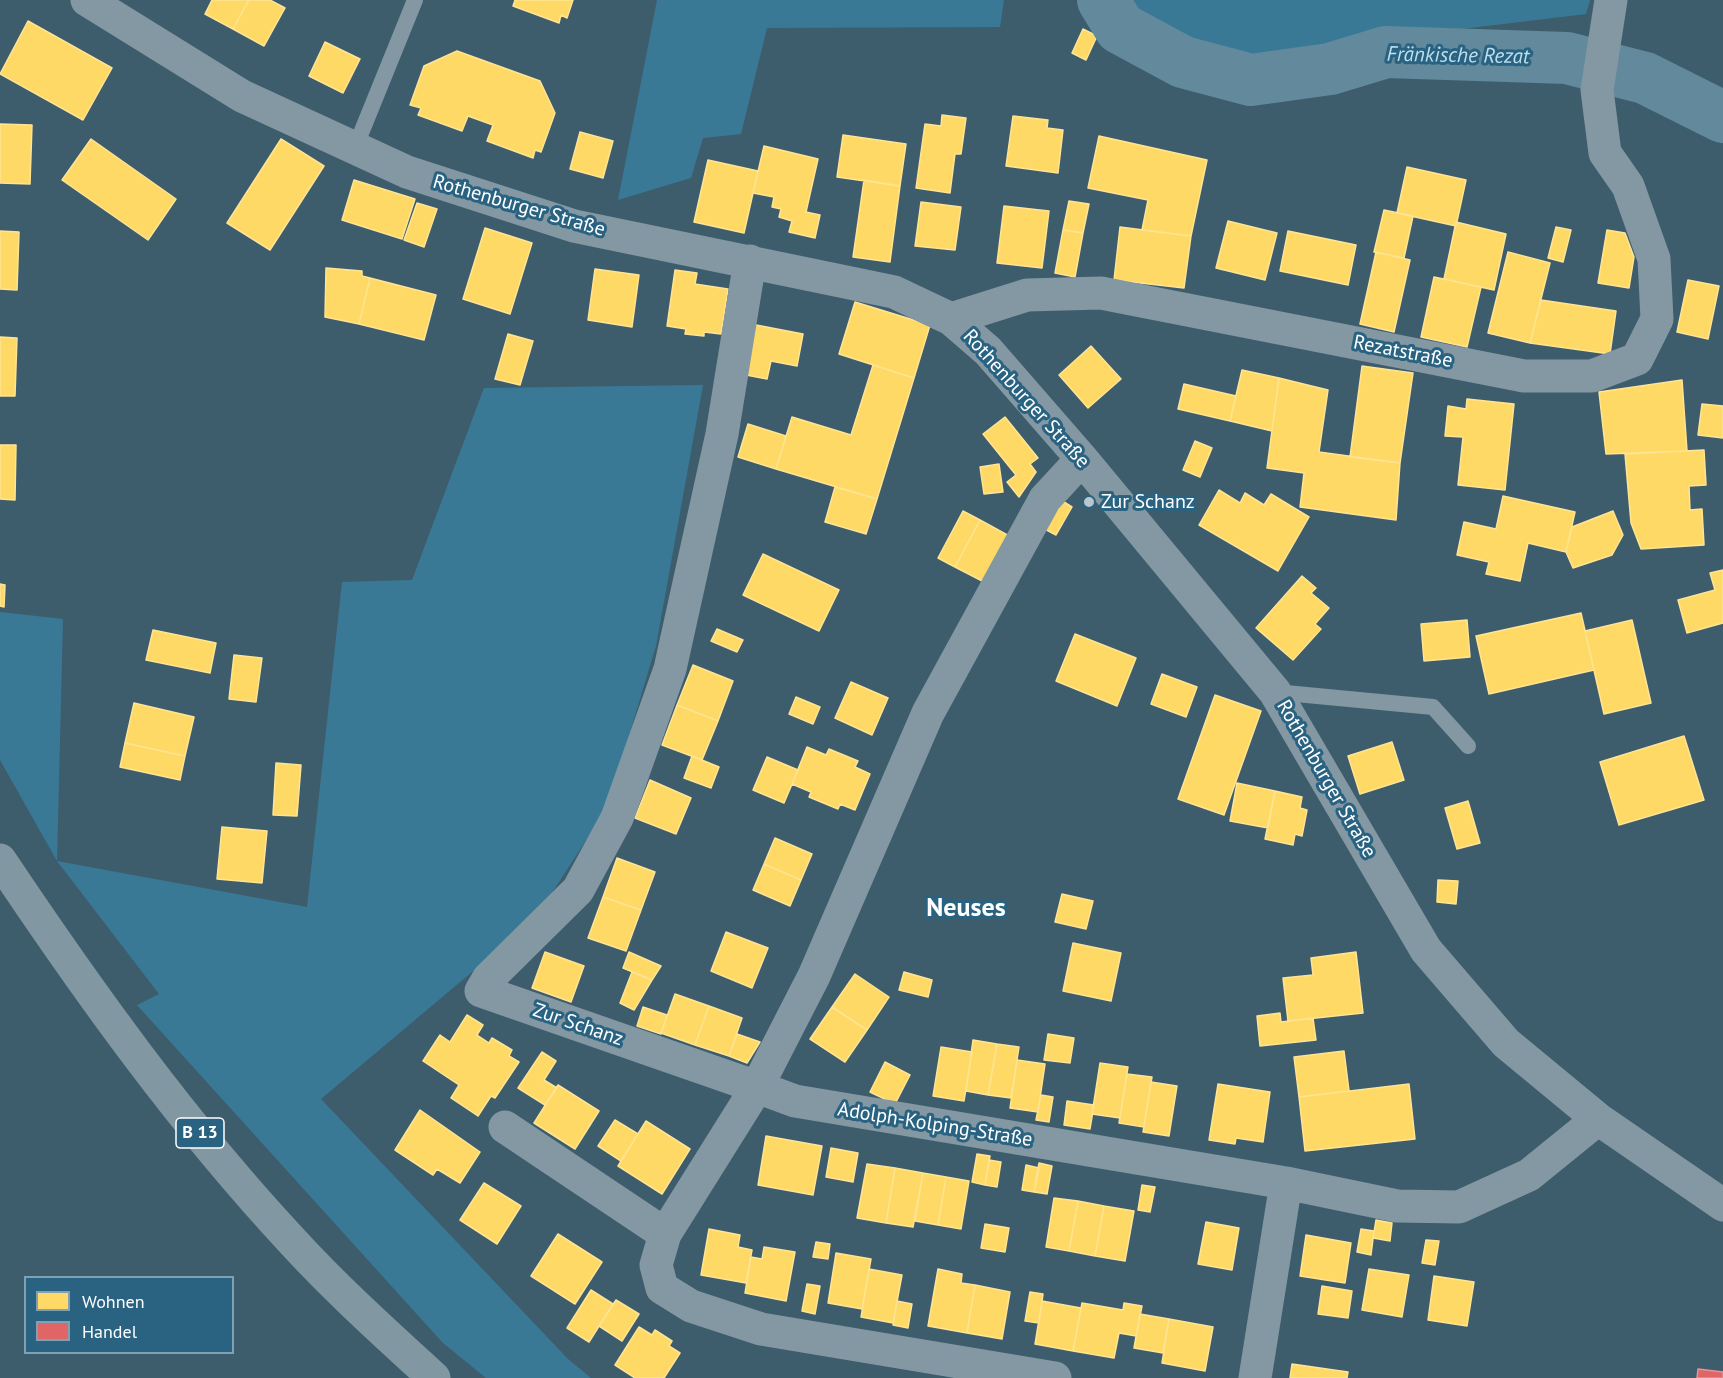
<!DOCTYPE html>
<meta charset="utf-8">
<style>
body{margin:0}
#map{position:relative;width:1723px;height:1378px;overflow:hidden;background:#3d5d6d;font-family:"PT Sans",sans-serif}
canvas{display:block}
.legend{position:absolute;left:24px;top:1276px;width:210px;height:78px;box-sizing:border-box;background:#296381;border:2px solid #7fa1b3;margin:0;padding:8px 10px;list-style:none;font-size:18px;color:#fff}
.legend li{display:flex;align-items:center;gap:12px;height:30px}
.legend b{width:30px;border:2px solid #7fa1b3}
</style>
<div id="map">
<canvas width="1723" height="1378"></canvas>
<ul class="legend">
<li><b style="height:16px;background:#ffd966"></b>Wohnen</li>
<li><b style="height:16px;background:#e06666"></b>Handel</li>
</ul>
</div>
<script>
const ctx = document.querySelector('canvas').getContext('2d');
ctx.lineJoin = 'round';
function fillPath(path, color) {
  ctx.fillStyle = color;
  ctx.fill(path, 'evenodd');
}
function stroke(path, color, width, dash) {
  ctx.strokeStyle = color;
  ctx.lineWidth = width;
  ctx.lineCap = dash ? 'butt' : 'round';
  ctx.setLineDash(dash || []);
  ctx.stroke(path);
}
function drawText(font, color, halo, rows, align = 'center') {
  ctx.font = font + ' "PT Sans",sans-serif';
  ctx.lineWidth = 6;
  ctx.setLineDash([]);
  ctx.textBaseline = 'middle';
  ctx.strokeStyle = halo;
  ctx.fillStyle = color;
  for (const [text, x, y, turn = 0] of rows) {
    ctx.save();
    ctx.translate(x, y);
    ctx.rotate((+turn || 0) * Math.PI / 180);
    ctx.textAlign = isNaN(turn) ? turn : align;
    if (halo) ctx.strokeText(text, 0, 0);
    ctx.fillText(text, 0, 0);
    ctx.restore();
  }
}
const green = new Path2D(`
 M657 0H1004L1000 27 767 28 741 134 703 138 691 178 618 200Z
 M1118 0H1590L1586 14 1371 40 1273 63 1184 45Z
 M703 385 656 646 607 808 535 919 321 1099 568 1359 591 1378H486L443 1343 137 1005 159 994 57 861 0 760V612L63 619 57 861 307 907 342 582 412 580 484 388Z`);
const homes = new Path2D(`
 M212 0H249L233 29 205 14Z
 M249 0H270L285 8 264 46 233 29Z
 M515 0H573L567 18 561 15 559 23 513 6Z
 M28 21 112 68 83 120 0 74Z
 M1083 29 1097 36 1086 60 1072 53Z
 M325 42 360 59 343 93 309 76Z
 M457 51 540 81 555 113 541 152 535 150 533 158 487 141 493 125 468 116 462 131 418 115 421 108 410 105 424 66Z
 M942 115 966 118 961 154H955L950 193 916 188 925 124 941 126Z
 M1013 116 1048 120 1047 128 1063 130 1058 173 1006 166Z
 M0 124 32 125 30 184 0 183Z
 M580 132 613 141 603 178 570 169Z
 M843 135 906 144 900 186 837 177Z
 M1099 136 1207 160 1191 236 1142 230 1148 200 1088 188Z
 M91 139 176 199 148 240 62 180Z
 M281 139 324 166 270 250 227 223Z
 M764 146 818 159 806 212 820 215 815 238 789 232 792 221 779 217 781 209 772 207 774 197 753 193Z
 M708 160 758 171 744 233 694 222Z
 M1407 167 1466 180 1456 226 1397 213Z
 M354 180 415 199 402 239 342 220Z
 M864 180 900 186 890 262 853 257Z
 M1069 201 1089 204 1083 233 1063 230Z
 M921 202 961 207 955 250 915 246Z
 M417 203 437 209 424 247 404 240Z
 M1004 206 1049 211 1042 268 997 263Z
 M1384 210 1413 216 1404 258 1374 252Z
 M1228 221 1277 233 1265 280 1216 268Z
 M1456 222 1506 234 1494 290 1444 279Z
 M1120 227 1191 236 1184 288 1114 280Z
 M1556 227 1571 230 1563 262 1548 258Z
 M485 228 532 243 510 314 463 299Z
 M1063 230 1083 233 1075 277 1055 273Z
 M1607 230 1625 233 1634 257 1629 288 1598 283Z
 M0 231 19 232 17 290 0 289Z
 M1288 231 1356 245 1348 285 1280 271Z
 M1376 252 1410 260 1394 332 1360 324Z
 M1508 252 1550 263 1530 343 1488 333Z
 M326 268 362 271V276L370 278 359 324 325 317Z
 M595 269 639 275 632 327 588 320Z
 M675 270 697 273 695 284 728 289 721 334 704 332V336L685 334 686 329 667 326Z
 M1434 277 1481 287 1467 347 1421 337Z
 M370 278 436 295 424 340 359 324Z
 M1688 280 1719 286 1708 339 1677 332Z
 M1541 300 1616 311 1610 354 1530 343Z
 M855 302 930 325 914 378 839 354Z
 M751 324 803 334 797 366 771 361 767 379 741 374Z
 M508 334 533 341 520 385 495 379Z
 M0 337 17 338 15 396H0Z
 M1091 346 1121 379 1088 408 1059 375Z
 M873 365 914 378 877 499 776 469 792 417 851 435Z
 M1362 366 1413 373 1400 463 1350 457Z
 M1242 370 1279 378 1272 431 1230 421Z
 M1279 378 1328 390 1319 452 1400 463 1396 520 1300 507 1304 473 1267 468Z
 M1682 380 1687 451 1606 454 1599 392Z
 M1184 384 1236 396 1230 421 1178 409Z
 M1467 399 1514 404 1505 490 1458 485 1463 437 1445 436 1448 406 1466 409Z
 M1702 404 1723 406V438L1698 435Z
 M1005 417 1038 458 1030 464 1036 472 1019 497 1007 482 1016 475 983 434Z
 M748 424 786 436 776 469 738 457Z
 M1195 441 1212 448 1200 477 1183 470Z
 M0 445H16L15 500 0 499Z
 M1704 450 1706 485 1689 486 1690 510 1702 509 1704 545 1641 549 1631 523 1625 454Z
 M999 464 1003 492 984 494 980 467Z
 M835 487 877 499 866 534 825 522Z
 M1219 490 1240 503 1245 493 1264 505 1271 494 1309 517 1278 571 1199 525Z
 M1503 496 1575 512 1566 552 1528 543 1520 581 1486 574 1489 562 1457 555 1464 522 1496 529Z
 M1056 497 1072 507 1056 535 1039 526Z
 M963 511 980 520 955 567 938 558Z
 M1613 511 1623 535 1612 555 1573 568 1566 552 1572 527Z
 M980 520 1011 537 986 583 955 567Z
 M763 554 839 590 819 631 743 595Z
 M1723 570V623L1687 633 1678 600 1715 590 1710 573Z
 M1302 576 1316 588 1311 593 1329 608 1315 624 1321 629 1293 660 1256 628Z
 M0 584 5 585 4 607 0 606Z
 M1581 613 1594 670 1489 694 1476 636Z
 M1467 620 1470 657 1424 661 1421 624Z
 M1632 620 1651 703 1604 714 1585 631Z
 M717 629 743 640 737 652 711 641Z
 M153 630 216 643 210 673 146 660Z
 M1075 634 1136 658 1117 706 1056 681Z
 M234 655 262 658 256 702 229 699Z
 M693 665 733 681 718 721 677 705Z
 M1162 674 1197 687 1186 717 1151 704Z
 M851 682 888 698 872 735 835 718Z
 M1215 695 1261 711 1224 815 1178 799Z
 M796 697 820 707 813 724 789 714Z
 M134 703 194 717 185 756 125 743Z
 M677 705 718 721 702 760 662 745Z
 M1684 736 1704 800 1619 825 1600 762Z
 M1392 742 1404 780 1360 794 1348 756Z
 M125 743 185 756 180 780 120 767Z
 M807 747 826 755 829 749 858 761 855 767 870 774 855 810 840 804 838 809 809 797 811 792 792 784Z
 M692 756 719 767 711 788 684 778Z
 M767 757 798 770 784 803 753 790Z
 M276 763 301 765 297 816 273 815Z
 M650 780 691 798 676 834 635 818Z
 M1237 783 1275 791 1268 828 1230 821Z
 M1275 791 1302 797 1300 808 1307 810 1302 836 1295 834 1293 845 1265 839Z
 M1468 801 1480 843 1457 849 1445 808Z
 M222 827 267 831 262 883 217 879Z
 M775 838 812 854 801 880 764 864Z
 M617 858 655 872 641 910 603 897Z
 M764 864 801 880 790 906 753 890Z
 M1438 880 1458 881 1456 904 1437 902Z
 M1062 894 1093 901 1086 929 1055 922Z
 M603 897 641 910 626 951 588 938Z
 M726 932 768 948 752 988 711 971Z
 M1073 943 1121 953 1111 1001 1063 991Z
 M545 952 584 966 571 1002 532 988Z
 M629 952 661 966 652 980 623 968Z
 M1356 952 1363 1013 1288 1021 1283 978 1313 975 1311 958Z
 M632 972 652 980 634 1010 620 1003Z
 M904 972 932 980 928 997 899 990Z
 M855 974 889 997 867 1030 832 1007Z
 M675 994 709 1006 695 1045 661 1033Z
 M709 1006 742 1018 729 1056 695 1045Z
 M643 1007 667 1015 661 1034 637 1026Z
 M832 1007 867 1030 845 1062 810 1039Z
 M1280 1013 1281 1022 1313 1018 1316 1040 1260 1046 1257 1016Z
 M467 1015 483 1025 477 1035 489 1043 492 1038 512 1050 509 1056 519 1062 495 1098 491 1096 478 1116 451 1098 459 1085 423 1061 440 1035 450 1042Z
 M737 1034 760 1042 747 1063 729 1056Z
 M1048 1034 1074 1038 1070 1063 1044 1060Z
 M973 1040 997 1044 988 1095 966 1091Z
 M997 1044 1019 1047 1011 1098 988 1095Z
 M941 1047 972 1052 964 1101 933 1096Z
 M1344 1051 1349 1091 1299 1097 1294 1057Z
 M542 1052 556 1061 544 1080 557 1088 545 1105 518 1088Z
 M1017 1060 1045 1064 1038 1112 1010 1108Z
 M885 1062 910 1075 895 1104 870 1092Z
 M1100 1063 1128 1067 1120 1118 1092 1114Z
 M1127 1074 1152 1077 1144 1127 1119 1123Z
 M1151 1082 1177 1086 1169 1136 1143 1132Z
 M1218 1084 1270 1092 1263 1142 1236 1138 1235 1144 1209 1140Z
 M1409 1084 1415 1139 1305 1151 1299 1097Z
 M558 1085 599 1111 575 1149 534 1123Z
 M1041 1095 1053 1097 1049 1122 1036 1120Z
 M1067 1101 1094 1105 1090 1129 1064 1125Z
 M420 1110 480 1152 460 1183 437 1169 433 1175 395 1150Z
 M615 1120 638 1134 621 1161 598 1146Z
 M646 1121 690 1149 662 1194 618 1166Z
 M766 1136 822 1146 813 1195 758 1185Z
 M831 1148 858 1153 853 1182 826 1177Z
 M977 1154 990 1156 985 1185 972 1182Z
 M989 1160 1001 1162 997 1187 985 1185Z
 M1039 1163 1052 1166 1047 1194 1034 1192Z
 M867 1164 895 1168 886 1223 857 1218Z
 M1026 1165 1039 1168 1034 1192 1022 1190Z
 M895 1168 923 1173 913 1227 886 1223Z
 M923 1173 946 1177 938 1225 915 1221Z
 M946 1177 969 1181 961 1229 938 1225Z
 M484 1183 521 1206 497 1244 460 1220Z
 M1142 1185 1155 1187 1150 1212 1138 1210Z
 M1054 1198 1078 1201 1069 1251 1046 1247Z
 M1078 1201 1104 1206 1095 1256 1069 1251Z
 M1104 1206 1134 1211 1125 1261 1095 1256Z
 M1376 1220 1392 1223 1390 1241 1373 1238Z
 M1206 1222 1239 1228 1232 1270 1198 1264Z
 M985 1224 1009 1228 1005 1252 981 1248Z
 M709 1229 740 1235 738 1247 752 1250 746 1283 701 1275Z
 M1361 1229 1374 1231 1371 1255 1357 1252Z
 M558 1234 602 1262 575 1304 531 1276Z
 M1306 1235 1351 1243 1345 1283 1300 1276Z
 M1426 1240 1439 1241 1435 1265 1422 1263Z
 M816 1242 830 1244 828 1259 813 1257Z
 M764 1247 795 1252 786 1301 745 1293 751 1257 762 1259Z
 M836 1253 871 1259 862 1309 828 1303Z
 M869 1269 902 1275 893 1323 861 1317Z
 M938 1269 962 1274 961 1283 975 1285 967 1333 928 1326Z
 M1369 1269 1409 1275 1402 1317 1362 1310Z
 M1434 1276 1474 1282 1467 1326 1428 1320Z
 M807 1284 820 1286 815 1314 802 1311Z
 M975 1285 1010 1292 1002 1339 967 1333Z
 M1322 1286 1352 1291 1348 1318 1318 1314Z
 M591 1290 613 1304 589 1342 567 1328Z
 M1030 1292 1043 1294 1039 1323 1025 1321Z
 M616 1300 639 1314 622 1341 599 1326Z
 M897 1301 912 1304 908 1328 893 1325Z
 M1042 1301 1081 1308 1073 1351 1035 1344Z
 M1082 1303 1123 1310 1124 1303 1142 1306 1136 1336 1119 1333 1114 1358 1073 1351Z
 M1140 1314 1169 1319 1163 1353 1134 1348Z
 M1169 1319 1213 1327 1205 1371 1162 1363Z
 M639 1327 652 1335 655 1330 672 1341 669 1346 680 1353 664 1378H635L615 1365Z
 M1292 1364 1348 1372 1347 1378H1290Z`);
const shops = new Path2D(`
 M1698 1369 1723 1372V1378H1697Z`);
const river = new Path2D(`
 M1103 0 1120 28 1183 62 1251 80 1330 69 1386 52 1567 58 1645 78 1723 117`);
const lane = new Path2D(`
 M355 148 415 0
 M1275 692 1433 707 1468 746`);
const street = new Path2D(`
 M87 0 242 96 407 172 574 226 894 292 951 319 988 351 1082 459 1275 692 1426 950 1506 1043 1598 1119 1723 1205
 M750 261 722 434 670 669 617 818 578 890 488 979 481 991 757 1087 814 976 928 713 1045 499 1082 459
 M951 319 1027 295 1101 293 1524 376H1592L1637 359 1657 319 1654 259 1628 186 1605 153 1597 90 1611 0
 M505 1127 665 1234
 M1055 1378 761 1329 691 1306 662 1288 656 1265 665 1234 757 1087 795 1101 1286 1183 1397 1206 1459 1207 1529 1175 1598 1119
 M1255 1378 1286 1183`);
const primary = new Path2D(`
 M0 860C89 993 183 1124 293 1242 337 1290 386 1334 434 1378`);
const markers = [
 [1089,502,6,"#bbc6cc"]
];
const shields = [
 [200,1133,48]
];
const shieldNames = [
 ["B 13",200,1133]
];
const streetNames = [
 ["Rothenburger Straße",519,206,16],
 ["Rezatstraße",1403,352,11],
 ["Rothenburger Straße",1026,399,48],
 ["Rothenburger Straße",1326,779,60],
 ["Zur Schanz",578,1025,19],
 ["Adolph-Kolping-Straße",935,1125,9]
];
const poiNames = [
 ["Zur Schanz",1101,502]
];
const waterNames = [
 ["Fränkische Rezat",1458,56,1]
];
const districtNames = [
 ["Neuses",966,909]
];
fillPath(green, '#3a7996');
fillPath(homes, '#ffd966');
stroke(homes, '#ffe494', 1.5);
fillPath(shops, '#e06666');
stroke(shops, '#e99494', 1.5);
stroke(river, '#62899c', 52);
stroke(lane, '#8398a3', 16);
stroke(street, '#8398a3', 33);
stroke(primary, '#8197a1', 33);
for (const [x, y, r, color] of markers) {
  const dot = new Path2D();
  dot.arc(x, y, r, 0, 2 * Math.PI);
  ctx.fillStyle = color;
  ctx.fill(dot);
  stroke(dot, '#296381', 2);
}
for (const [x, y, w] of shields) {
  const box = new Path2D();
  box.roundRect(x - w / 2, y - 15, w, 30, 4.5);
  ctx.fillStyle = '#296381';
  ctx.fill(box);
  stroke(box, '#fff', 1.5);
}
drawText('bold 18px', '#fff', null, shieldNames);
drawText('20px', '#fff', '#296381', streetNames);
drawText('20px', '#fff', '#296381', poiNames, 'left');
drawText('italic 21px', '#bddeed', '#296381', waterNames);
drawText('bold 26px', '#fff', '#296381', districtNames);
</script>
